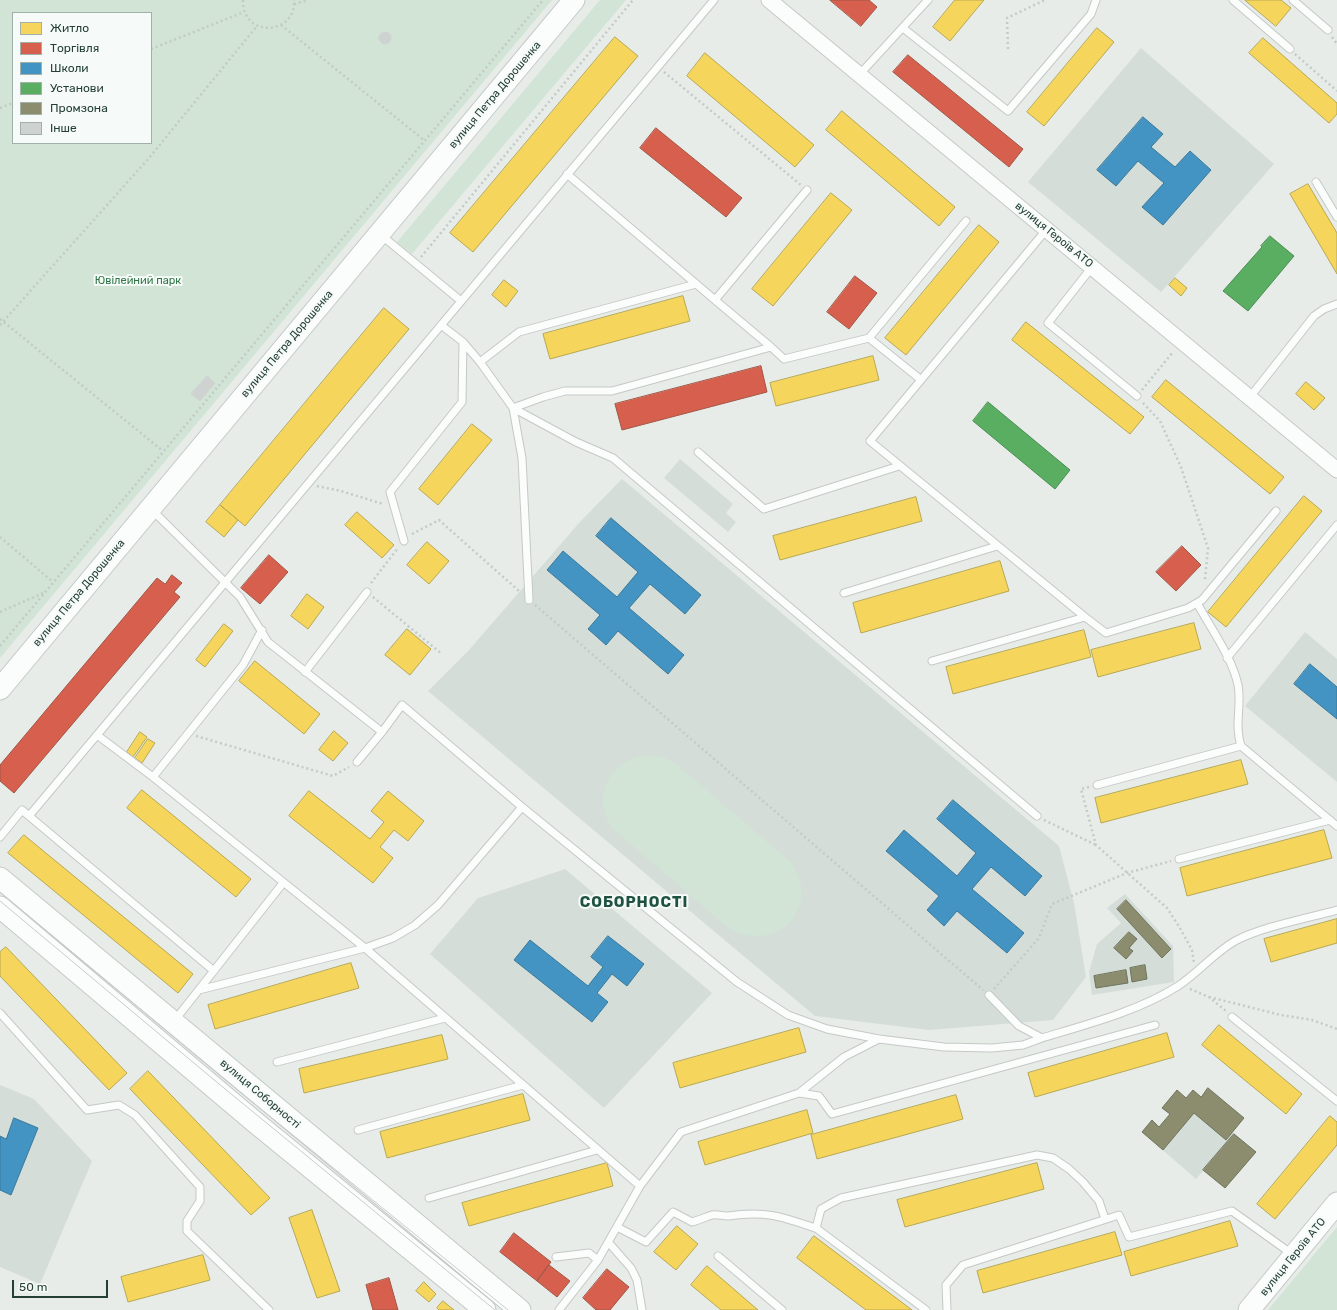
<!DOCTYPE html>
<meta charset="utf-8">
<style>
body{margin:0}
#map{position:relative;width:1337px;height:1310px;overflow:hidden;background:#e7ece9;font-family:Rubik,sans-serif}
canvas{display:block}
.legend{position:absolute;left:12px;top:12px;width:140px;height:132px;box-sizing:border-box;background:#f6faf8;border:1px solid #a2b0aa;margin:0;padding:5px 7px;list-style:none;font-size:12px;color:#244036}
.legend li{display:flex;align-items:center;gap:8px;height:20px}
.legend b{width:20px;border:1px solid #a2b0aa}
.scale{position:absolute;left:12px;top:1280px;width:96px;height:18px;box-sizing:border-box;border:2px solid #244036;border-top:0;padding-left:5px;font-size:12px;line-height:14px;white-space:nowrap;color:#244036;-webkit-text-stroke:3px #f6faf8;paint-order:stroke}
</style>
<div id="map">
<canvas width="1337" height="1310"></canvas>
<ul class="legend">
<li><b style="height:11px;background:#f6d55c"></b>Житло</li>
<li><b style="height:11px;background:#d6604d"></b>Торгівля</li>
<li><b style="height:11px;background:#4393c3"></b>Школи</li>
<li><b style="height:11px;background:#5aae61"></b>Установи</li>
<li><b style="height:11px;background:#8c8c6e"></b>Промзона</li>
<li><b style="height:11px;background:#ced3d1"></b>Інше</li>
</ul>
<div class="scale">50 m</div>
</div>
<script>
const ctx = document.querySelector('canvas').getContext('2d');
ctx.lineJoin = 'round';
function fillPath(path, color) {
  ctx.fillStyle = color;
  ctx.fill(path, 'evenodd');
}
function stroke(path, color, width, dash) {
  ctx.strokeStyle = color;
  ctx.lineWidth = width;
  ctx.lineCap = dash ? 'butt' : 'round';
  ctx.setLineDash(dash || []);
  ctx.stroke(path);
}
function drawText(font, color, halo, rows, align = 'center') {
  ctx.font = font + ' Rubik,sans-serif';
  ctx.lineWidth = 4;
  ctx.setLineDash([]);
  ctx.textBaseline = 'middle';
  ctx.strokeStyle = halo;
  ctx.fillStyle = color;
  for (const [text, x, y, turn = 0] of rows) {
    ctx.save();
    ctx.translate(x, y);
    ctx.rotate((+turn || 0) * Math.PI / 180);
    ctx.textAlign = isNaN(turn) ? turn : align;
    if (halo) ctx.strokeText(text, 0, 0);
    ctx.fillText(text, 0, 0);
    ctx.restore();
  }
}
const built = new Path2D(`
 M1141 48 1274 164 1161 292 1028 182Z
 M680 459 733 504 726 513 736 522 728 532 664 478Z
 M622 479 1059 846 1074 903 1086 977 1053 1020 929 1030 815 1016 428 691 469 650 579 523Z
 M1305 632 1337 659V782L1245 706Z
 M565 869 712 993 604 1108 430 954 478 898Z
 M1125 894 1173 946 1174 982 1092 995 1089 972 1097 944 1121 923 1107 908Z
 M0 1085 34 1099 92 1161 40 1284 0 1267Z
 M1208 1088 1244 1118 1232 1132 1256 1152 1225 1188 1204 1170 1196 1179 1142 1132 1152 1120 1160 1127 1170 1115 1162 1108 1177 1090 1186 1098 1193 1090 1201 1097Z`);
const green = new Path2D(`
 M0 0H552L0 658ZM13 13H151V143H13Z
 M600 0H626L412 254 397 242Z
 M642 755 664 757 677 765 792 863C821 908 778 953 731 930L613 829C591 797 607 765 642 755Z
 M1337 1227V1310H1268Z`);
const homes = new Path2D(`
 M955 0H984L950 41 933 27Z
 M1245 0H1281L1291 8 1276 26Z
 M1097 28 1114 42 1044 126 1027 112Z
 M615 37 638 56 473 252 450 233Z
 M1263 38 1337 103V114L1329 123 1249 53Z
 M705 53 814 145 795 167 687 76Z
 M842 111 955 207 939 226 826 130Z
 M1308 184 1337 233V274L1290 194Z
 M831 193 852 210 773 306 752 289Z
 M979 225 999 242 906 355 885 338Z
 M1175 278 1187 288 1181 296 1169 285Z
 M504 280 518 291 506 307 492 295Z
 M683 296 690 321 550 359 543 334Z
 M384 308 409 329 245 526 220 505Z
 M1026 322 1144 417 1130 434 1012 340Z
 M873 356 879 380 776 406 770 383Z
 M1166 380 1284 477 1270 494 1152 397Z
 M1306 382 1325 398 1314 410 1296 394Z
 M472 424 492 440 438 505 419 489Z
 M1304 496 1322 511 1226 627 1208 612Z
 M916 497 922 521 780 560 773 536Z
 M220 505 238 520 224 537 206 522Z
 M357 512 394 545 382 558 345 525Z
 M427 542 449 561 429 584 407 565Z
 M1000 561 1009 591 861 633 853 603Z
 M307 594 324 607 308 629 291 616Z
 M1194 623 1201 649 1098 677 1091 650Z
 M224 624 233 631 205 667 196 660Z
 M407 629 431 649 410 675 385 655Z
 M1084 630 1091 657 953 694 946 667Z
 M255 661 320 714 304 734 239 681Z
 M334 731 348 743 333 761 319 750Z
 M140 732 147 737 133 757 127 752Z
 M148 739 155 743 142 763 135 758Z
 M1241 760 1248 784 1101 823 1095 798Z
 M142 790 251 879 236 897 127 808Z
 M309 791 370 839 384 822 371 811 388 791 424 821 408 841 394 830 380 847 393 858 373 883 289 816Z
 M1324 830 1332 858 1187 896 1180 868Z
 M24 835 193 974 178 993 8 853Z
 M1337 919V943L1271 962 1264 939Z
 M6 947 127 1073 109 1090 0 976V952Z
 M351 963 359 988 215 1029 208 1005Z
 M1219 1025 1302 1094 1286 1114 1202 1045Z
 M799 1028 806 1052 680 1088 673 1063Z
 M1167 1033 1174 1057 1035 1097 1028 1073Z
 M442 1035 448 1059 304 1093 299 1069Z
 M148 1071 270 1198 251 1215 130 1089Z
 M523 1094 530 1120 387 1158 380 1132Z
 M956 1095 963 1119 817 1159 811 1135Z
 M807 1110 813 1133 705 1165 698 1142Z
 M1330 1116 1337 1122V1145L1275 1219 1257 1204Z
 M607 1163 613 1186 469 1226 462 1203Z
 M1037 1163 1044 1189 905 1227 897 1200Z
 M312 1210 340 1291 317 1298 289 1218Z
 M1230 1221 1238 1246 1131 1276 1124 1252Z
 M677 1226 698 1244 676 1270 654 1252Z
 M1115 1232 1122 1255 983 1293 977 1271Z
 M814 1236 912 1310H866L797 1258Z
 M203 1255 210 1280 128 1302 121 1277Z
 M707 1266 758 1310H721L691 1285Z
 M424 1282 436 1294 429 1302 416 1291Z
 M443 1301 454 1310H439L437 1308Z`);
const shops = new Path2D(`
 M830 0H869L877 7 861 26Z
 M908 55 1023 149 1009 167 893 72Z
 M656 128 742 198 726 217 640 148Z
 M855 276 877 293 849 329 827 312Z
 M761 366 767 392 622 430 615 404Z
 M1182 546 1201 565 1176 591 1156 572Z
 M269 555 288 572 260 604 241 588Z
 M172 575 182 583 174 592 180 597 14 793 0 781V765L157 578 165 584Z
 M514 1233 551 1262 537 1281 500 1252Z
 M549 1265 570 1281 557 1297 537 1281Z
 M607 1269 629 1287 610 1310H596L583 1298Z
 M389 1278 398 1310H373L366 1285Z`);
const schools = new Path2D(`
 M1143 117 1163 134 1151 147 1175 167 1190 151 1211 170 1163 225 1142 207 1164 183 1138 161 1116 186 1097 170Z
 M611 518 701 595 685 614 650 584 629 608 684 655 668 674 618 631 606 645 588 629 600 615 547 570 563 551 617 597 638 572 596 536Z
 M1310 664 1337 687V719L1294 684Z
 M953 800 1042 876 1025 896 991 867 972 889 1024 933 1007 953 957 911 944 926 927 910 939 896 886 851 904 830 957 876 976 853 937 819Z
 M608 936 644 964 627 986 612 974 597 993 608 1002 592 1022 514 960 530 940 588 986 603 967 591 957Z
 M14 1118 38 1128 11 1195 0 1190V1136L6 1139Z`);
const public = new Path2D(`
 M1270 236 1294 256 1248 311 1223 291 1262 247 1261 246Z
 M988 402 1070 470 1055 489 973 421Z`);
const industry = new Path2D(`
 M1126 900 1171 949 1162 958 1117 909Z
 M1129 932 1137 939 1129 948 1133 951 1126 959 1114 948Z
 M1145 965 1147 979 1132 982 1130 968Z
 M1126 970 1128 983 1096 988 1094 976Z
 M1208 1088 1244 1118 1226 1140 1194 1113 1163 1150 1142 1132 1152 1120 1159 1127 1170 1114 1162 1108 1177 1090 1186 1098 1193 1090 1201 1097Z
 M1234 1134 1256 1152 1225 1188 1203 1170Z`);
const building = new Path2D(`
 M379 38a6 6 0 1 1 12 0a6 6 0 1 1-12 0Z
 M207 376 215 383 200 401 191 394Z`);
const path = new Path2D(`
 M243 0C242 39 297 35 294 0
 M294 4 308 0
 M281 25 425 141
 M1332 37 1337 44
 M151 49 244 12
 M1008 49 1007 18 1045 0
 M1295 54 1337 91
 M664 72 801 185
 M0 108 13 103
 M421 257 633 0
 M0 319 163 451
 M0 325 149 158 257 26
 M1142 390 1173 352
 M1143 403 1160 421 1181 467 1208 548 1205 580
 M317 486 341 491 383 504
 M412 534 439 520 519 591
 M0 537 53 582
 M371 583 398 548
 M373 597 442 654
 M535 605 983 990
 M0 612 43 593
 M0 646 543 0
 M196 736 333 776 349 767
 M1089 787 1081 789 1096 845 1167 908 1180 928 1192 950 1194 963
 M1044 820 1096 845
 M994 989 1039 938 1052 904 1127 873 1171 861
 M1190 989 1209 997 1226 1011
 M1209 997 1281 1015 1312 1020 1337 1029`);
const lane = new Path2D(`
 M1233 0 1290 49
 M1293 0 1328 30
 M903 28 1008 111 1091 14 1096 0
 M859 75 928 0
 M567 174 715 300
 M1316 182 1337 217
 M1047 229 870 441 1085 617
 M381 235 461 301
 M1092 267 1048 323 1137 396
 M441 325 463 342 480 362 513 408 576 442 613 458 1037 816
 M869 338 920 379
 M771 347 715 300 807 190
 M480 362 519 332 696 284
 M1250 397 1314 316 1324 309 1337 304
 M698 452 764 509 899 466
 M152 510 240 597 268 642 382 732 357 762
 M404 541 390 492 462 402 463 342
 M844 593 997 546
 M529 600 522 458 513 408 543 397 565 391H612L771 347 784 359 869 338 966 221
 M1197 603C1211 629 1232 657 1238 685 1242 705 1234 724 1241 746L1337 826
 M262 630 243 665 153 777 365 948 393 938 415 925 438 905 522 807
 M1227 658 1337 525
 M932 661 1085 617 1106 633 1188 608 1202 600 1276 511
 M305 672 367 592
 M382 732 402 705 522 807 737 982 788 1015 827 1029 879 1039 944 1047 992 1048 1023 1045 1042 1038
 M97 735 153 777
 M1097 785 1241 746
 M0 837 22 810 29 816
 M1179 859 1330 820
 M214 971 29 816 714 0
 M199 990 365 948 640 1186 598 1260 559 1310
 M989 995 1019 1026 1042 1038C1085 1025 1139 1011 1178 986 1198 973 1214 953 1235 941 1261 927 1308 918 1337 910
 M0 1013 87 1110 119 1105 135 1115 200 1187V1201L187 1221V1231L269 1310
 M1232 1017 1337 1101
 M175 1020 283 883
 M277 1062 445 1018
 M799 1093 844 1057 879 1039
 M358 1130 523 1085
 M640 1186 681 1132 799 1093 819 1096 832 1114 1155 1025
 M429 1198 597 1150
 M617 1227 646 1242 673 1212 692 1222C699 1220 706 1217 712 1215 717 1214 723 1216 728 1216 766 1210 783 1217 818 1229
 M609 1243 631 1268 637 1280 642 1310
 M718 1256 782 1310
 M556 1257 589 1253 598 1260
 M926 1310 816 1228 821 1209 841 1198 1037 1155 1053 1158 1069 1169 1083 1182 1099 1201 1105 1219
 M947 1310 946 1285 963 1265 1119 1215 1129 1237 1232 1211 1292 1254`);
const street = new Path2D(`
 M769 0 1337 470`);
const secondary = new Path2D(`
 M0 689 574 0
 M0 878 520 1310
 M0 907 256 1123 485 1310
 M1249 1310 1337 1203`);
const tram = new Path2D(`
 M0 892 224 1079 508 1310
 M0 901 219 1084 495 1310`);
const streetNames = [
 ["вулиця Петра Дорошенка",495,95,-50],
 ["вулиця Героїв АТО",1054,235,39],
 ["вулиця Петра Дорошенка",287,344,-50],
 ["вулиця Петра Дорошенка",79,593,-50],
 ["вулиця Соборності",260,1094,40],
 ["вулиця Героїв АТО",1293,1257,-51]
];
const parkNames = [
 ["Ювілейний парк",138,281]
];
const districtNames = [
 ["СОБОРНОСТІ",634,903]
];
fillPath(built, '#d5ddd9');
fillPath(green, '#d1e4d5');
fillPath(homes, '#f6d55c');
stroke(homes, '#b7a851', 1);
fillPath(shops, '#d6604d');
stroke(shops, '#a15646', 1);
fillPath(schools, '#4393c3');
stroke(schools, '#3a7a99', 1);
fillPath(public, '#5aae61');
stroke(public, '#4a8d54', 1);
fillPath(industry, '#8c8c6e');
stroke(industry, '#6d755d', 1);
fillPath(building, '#ced3d1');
stroke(building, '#cfd5d2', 1);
stroke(lane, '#c4c9c6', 9);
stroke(street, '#c4c9c6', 17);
stroke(secondary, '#c3c9c6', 23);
stroke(path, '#c3cbc7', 2.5, [2, 3]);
stroke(lane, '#fbfcfc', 7);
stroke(street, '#fbfcfc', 15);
stroke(secondary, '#fbfcfc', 21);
stroke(tram, '#c8ccca', 1);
drawText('11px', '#244036', '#f6faf8', streetNames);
drawText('11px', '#2f7646', '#f6faf8', parkNames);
ctx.letterSpacing = '1px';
drawText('bold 15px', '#205242', '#f6faf8', districtNames);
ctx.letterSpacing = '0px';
</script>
